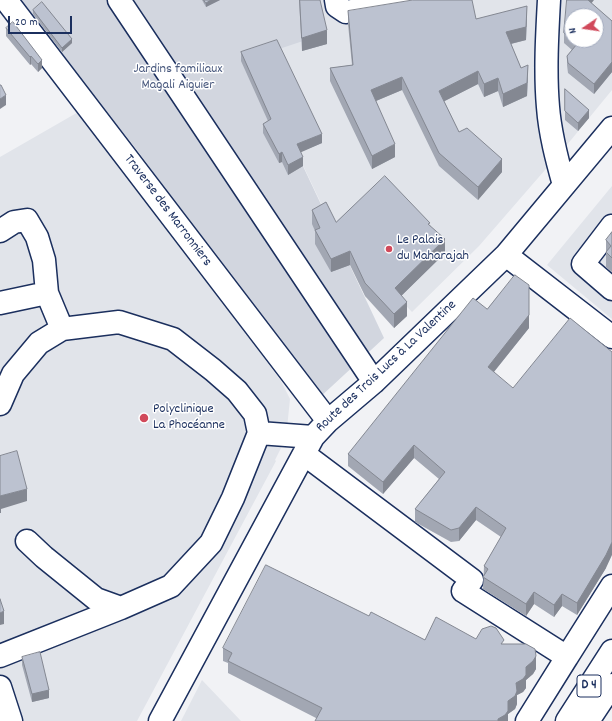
<!DOCTYPE html>
<meta charset="utf-8">
<style>
body{margin:0}
#map{position:relative;width:612px;height:721px;overflow:hidden;background:#f1f2f5;font-family:Dekko,sans-serif}
canvas{display:block}
.north{position:absolute;left:564px;top:8px;width:40px;height:40px;box-sizing:border-box;background:#fff;border:1px solid #a4acbf;border-radius:50%;rotate:257deg;font-size:11px;font-weight:700;line-height:16px;text-align:center;color:#1b2f5e}
.north::after{content:'';display:block;margin:auto;width:14px;height:18px;background:#d1495b;clip-path:polygon(50% 0,100% 100%,50% 72%,0 100%)}
.scale{position:absolute;left:8px;top:16px;width:64px;height:18px;box-sizing:border-box;border:2px solid #1b2f5e;border-top:0;padding-left:5px;font-size:12px;line-height:14px;white-space:nowrap;color:#1b2f5e;-webkit-text-stroke:3px #fff;paint-order:stroke}
</style>
<div id="map">
<canvas width="612" height="721"></canvas>
<div class="north">N</div>
<div class="scale">20 m</div>
</div>
<script>
const ctx = document.querySelector('canvas').getContext('2d');
ctx.lineJoin = 'round';
function fillPath(path, color) {
  ctx.fillStyle = color;
  ctx.fill(path, 'evenodd');
}
function stroke(path, color, width, dash) {
  ctx.strokeStyle = color;
  ctx.lineWidth = width;
  ctx.lineCap = dash ? 'butt' : 'round';
  ctx.setLineDash(dash || []);
  ctx.stroke(path);
}
function drawText(font, color, halo, rows, align = 'center') {
  ctx.font = font + ' Dekko,sans-serif';
  ctx.lineWidth = 3;
  ctx.setLineDash([]);
  ctx.textBaseline = 'middle';
  ctx.strokeStyle = halo;
  ctx.fillStyle = color;
  for (const [text, x, y, turn = 0] of rows) {
    ctx.save();
    ctx.translate(x, y);
    ctx.rotate((+turn || 0) * Math.PI / 180);
    ctx.textAlign = isNaN(turn) ? turn : align;
    if (halo) ctx.strokeText(text, 0, 0);
    ctx.fillText(text, 0, 0);
    ctx.restore();
  }
}
const built = new Path2D(`
 M320 0H612V90L571 140 479 246 412 312 383 282 366 298 252 58ZM572 16H596V40H572Z
 M80 111 281 381 290 399 286 438 275 460 276 461 137 721H0V157Z
 M612 186V319L547 265Z
 M202 680 241 721H181Z`);
const green = new Path2D(`
 M18 0H320L324 34 252 58 384 338 318 399 137 150Z`);
const minor = new Path2D(`
 M6 0 328 421
 M119 0 374 382
 M336 0 337 6 346 12 415 0
 M549 0C547 36 545 72 548 107 550 134 557 160 564 185
 M612 226 583 264 612 289
 M0 231 14 222 27 220 37 237 44 260 47 293 62 329
 M506 255 612 337
 M0 303 47 293
 M0 404 13 374 39 343 62 329 119 322 173 339 213 370 237 391 255 414 259 433 313 437
 M304 454 472 580 463 591 567 657 612 586
 M27 541 44 557 96 599 121 608 171 586 211 543 233 498 259 433
 M0 656 121 608
 M0 687 11 721
 M160 721 313 437 328 421 374 382 506 255 612 128
 M527 721 567 657`);
const major = new Path2D(`
 M567 721 612 651
 M588 721 612 685`);
const wall = new Path2D(`
 M202 0H220L206 7Z
 M299 0H320L327 44 302 51Z
 M591 3 612 21V72L594 94 568 73 567 65V56L572 50 564 43V33Z
 M33 10 72 43 62 52 33 14Z
 M348 11 476 19H527L526 40 511 44 521 68 528 78 527 96 503 107 498 91 484 97 478 84 444 101 459 132 502 172 478 200 439 166 402 90 376 101 395 157 372 169 330 81V68L352 65 348 24Z
 M6 28 42 68 38 72 31 64 30 65 6 36Z
 M241 52 322 143 300 152 303 166 288 175 282 162 279 163 263 133V124L268 121 241 61Z
 M565 89 589 118 578 131 565 120Z
 M312 210 336 222 430 225 445 253 401 296 407 316 394 328 365 296 350 265 331 272 315 244V231L312 224Z
 M612 232V272L606 267V240Z
 M487 309 529 328 494 372 606 568 577 615 562 606 554 617 534 604 526 616 483 589 484 566 501 537 476 520 459 541 451 542 415 522V509L439 479 414 458 383 494 348 466V454Z
 M369 616 425 640 476 639 504 644 536 669 533 674 526 680V688L523 692 517 695V704L515 709 508 714V721L316 718 228 673V663L223 661V648Z
 M22 657 49 698 32 702 22 665Z`);
const shadedWall = new Path2D(`
 M211 0H220L206 7V3Z
 M587 0H594L587 9Z
 M527 6 526 40 506 45V32Z
 M327 30V44L302 51V38Z
 M72 39V43L62 52V48Z
 M31 56V64L30 65V57Z
 M42 60V68L38 72V64Z
 M612 62V72L594 94V84Z
 M528 65 527 96 503 107V94Z
 M478 71V84L439 104V91Z
 M402 77V90L371 103V90Z
 M498 78V91L484 97V84Z
 M6 95V105L0 109V99Z
 M589 110V118L578 131V123Z
 M322 134V143L297 154V144Z
 M395 144V157L372 169V156Z
 M282 152V162L279 163V154Z
 M303 157V166L288 175V165Z
 M502 159V172L478 200V187Z
 M445 239V253L395 302V288Z
 M350 251V265L331 272V259Z
 M529 285V328L488 379V367Z
 M407 302V316L394 328V314Z
 M414 445V458L383 494V482Z
 M27 489V501L1 509V513H0V496Z
 M476 507V520L459 541V528Z
 M612 542V555L606 568 577 615V603Z
 M534 592V604L526 616V604Z
 M562 594V606L554 617V605Z
 M4 611V624L0 625V613Z
 M536 656V669L533 674 526 680V688L523 692 517 695V704L515 709 508 714V721H498V719L516 683 526 667Z
 M49 690V698L32 702V694Z`);
const building = new Path2D(`
 M204 0H211L206 3Z
 M300 0H320L327 30 302 38Z
 M413 0H472L476 19 527 6 526 27 506 32 521 68 528 65 527 83 503 94 498 78 484 84 478 71 439 91 459 132 467 128 502 159 478 187 439 153 402 77 371 90 395 144 372 156 330 68 353 65 348 11Z
 M567 0H588L612 21V62L594 84 568 63 567 56 577 44 564 33ZM572 16H596V40H572Z
 M42 2 72 39 62 48 33 10Z
 M13 22 42 60 38 64 31 56 30 57 6 28Z
 M277 40 322 134 297 144 303 157 288 165 282 152 279 154 263 124 271 119 241 52Z
 M0 85H1L6 95 0 99Z
 M565 89 589 110 578 123 565 111Z
 M385 176 430 223 428 224 445 239 395 288 407 302 394 314 365 283 350 251 331 259 315 230 320 228 312 210 326 202 336 222Z
 M612 232V258L606 252 611 246 606 240Z
 M515 275 529 285V315L488 367 513 388 570 318 612 352V542L606 555 577 603 562 594 554 605 534 592 526 604 483 577 488 569 484 566 506 528 476 507 459 528 451 530 415 509 445 472 414 445 383 482 348 454 473 298 487 309Z
 M17 451 27 489 0 496V456Z
 M266 565 369 616 371 612 425 640 436 617 476 639 482 629 491 626 496 628 504 640 501 644H526L535 649 536 656 533 661 526 667V675L523 679 516 683 517 691 515 696 508 701V711L505 715 498 719V721H315L322 708 228 661 232 653 223 648Z
 M0 599 4 611 0 613Z
 M40 652 49 690 32 694 22 657Z`);
const markers = [
 [389,249,4,"#d1495b"],
 [144,418,5,"#d1495b"]
];
const shields = [
 [589,686,24]
];
const shieldNames = [
 ["D 4",589,686]
];
const parkNames = [
 ["Jardins familiaux",178,70],
 ["Magali Aiguier",178,86]
];
const streetNames = [
 ["Traverse des Marronniers",167,211,53],
 ["Route des Trois Lucs à La Valentine",387,367,-43]
];
const poiNames = [
 ["Le Palais",397,241],
 ["du Maharajah",397,257],
 ["Polyclinique",153,410],
 ["La Phocéanne",153,426]
];
fillPath(built, '#e1e4ea');
fillPath(green, '#d2d6df');
stroke(minor, '#1b2f5e', 25);
stroke(major, '#1b2f5e', 25);
stroke(minor, '#fff', 22);
stroke(major, '#fff', 22);
fillPath(wall, '#a2a7b3');
fillPath(shadedWall, '#848892');
fillPath(building, '#bcc2d0');
stroke(building, '#848892', 1);
for (const [x, y, r, color] of markers) {
  const dot = new Path2D();
  dot.arc(x, y, r, 0, 2 * Math.PI);
  ctx.fillStyle = color;
  ctx.fill(dot);
  stroke(dot, '#fff', 1.5);
}
for (const [x, y, w] of shields) {
  const box = new Path2D();
  box.roundRect(x - w / 2, y - 11, w, 22, 3);
  ctx.fillStyle = '#fff';
  ctx.fill(box);
  stroke(box, '#1b2f5e', 1);
}
drawText('bold 13px', '#1b2f5e', null, shieldNames);
drawText('14px', '#49597e', '#fff', parkNames);
drawText('14px', '#1b2f5e', '#fff', streetNames);
drawText('14px', '#1b2f5e', '#fff', poiNames, 'left');
</script>
